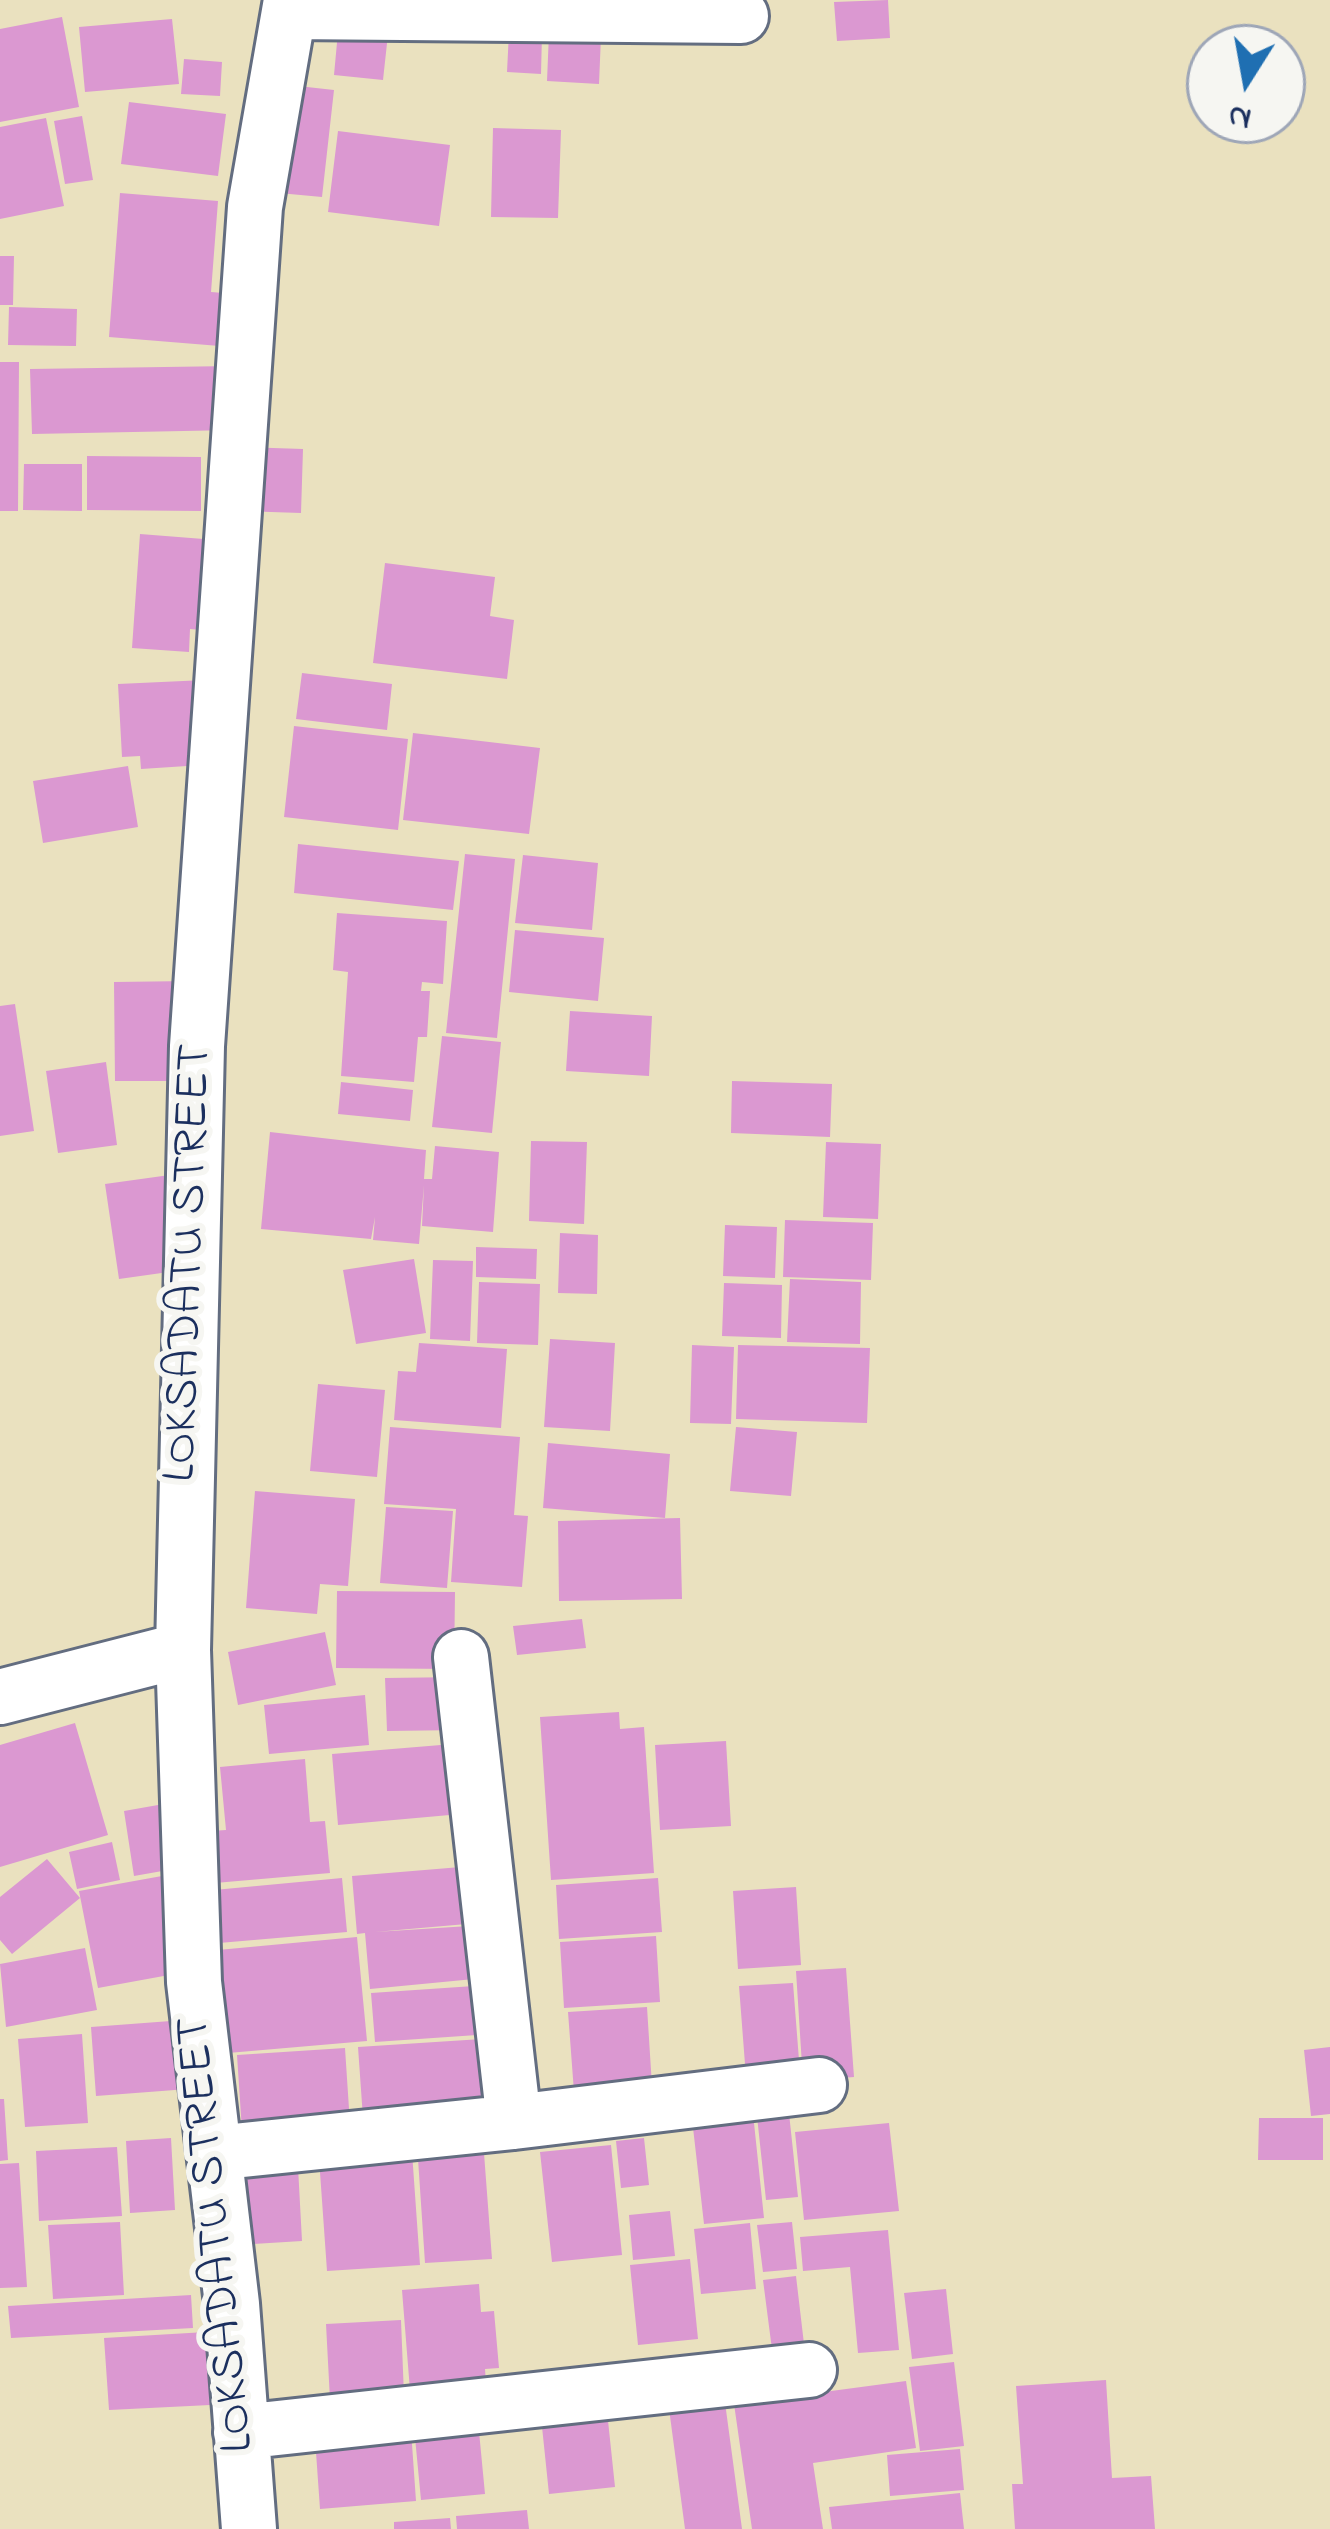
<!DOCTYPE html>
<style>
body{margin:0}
#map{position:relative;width:1330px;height:2529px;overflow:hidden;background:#eae1bf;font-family:"Indie Flower",sans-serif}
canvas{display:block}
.north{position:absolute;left:1186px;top:24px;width:120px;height:120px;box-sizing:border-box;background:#f6f6f2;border:3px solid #9ea6b7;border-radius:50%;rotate:191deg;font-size:33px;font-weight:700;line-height:48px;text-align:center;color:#1b2f5e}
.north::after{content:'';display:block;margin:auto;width:42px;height:54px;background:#1f6fb2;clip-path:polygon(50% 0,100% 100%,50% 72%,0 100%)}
</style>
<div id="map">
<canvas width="1330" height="2529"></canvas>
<div class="north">N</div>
</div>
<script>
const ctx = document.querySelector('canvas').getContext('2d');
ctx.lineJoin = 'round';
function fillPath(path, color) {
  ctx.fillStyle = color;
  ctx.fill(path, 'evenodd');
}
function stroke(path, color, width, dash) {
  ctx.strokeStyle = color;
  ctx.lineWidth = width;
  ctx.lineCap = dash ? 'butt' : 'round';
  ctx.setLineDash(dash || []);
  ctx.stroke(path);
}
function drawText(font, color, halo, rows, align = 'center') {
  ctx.font = font + ' "Indie Flower",sans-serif';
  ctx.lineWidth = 12;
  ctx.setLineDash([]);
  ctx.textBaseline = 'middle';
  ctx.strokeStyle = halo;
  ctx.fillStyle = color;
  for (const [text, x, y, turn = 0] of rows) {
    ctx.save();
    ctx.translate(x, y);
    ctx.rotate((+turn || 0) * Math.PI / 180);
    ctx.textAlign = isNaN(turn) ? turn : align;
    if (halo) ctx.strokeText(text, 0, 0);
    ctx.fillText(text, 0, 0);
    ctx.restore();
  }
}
const building = new Path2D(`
 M888 0 890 38 837 41 834 2Z
 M62 17 79 107 0 122V29Z
 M172 19 179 84 85 92 79 27Z
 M339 21 389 25 383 80 334 75Z
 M509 32 542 34 541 74 507 72Z
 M549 33 601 36 599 84 547 81Z
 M184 59 222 62 220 96 181 94Z
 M280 84 334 90 322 197 268 192Z
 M129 102 226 114 218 176 121 164Z
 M82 116 93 180 65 184 54 121Z
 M46 118 64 206 0 219V127Z
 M493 128 561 130 558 218 491 217Z
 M338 131 450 145 439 226 328 212Z
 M120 193 218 201 211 292 236 294 232 347 109 337Z
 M0 256H14L13 305H0Z
 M9 307 77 309 76 346 8 345Z
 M0 362H19L18 511H0Z
 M232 366 234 430 32 434 30 369Z
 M243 447 303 449 301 513 241 511Z
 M87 456 201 457V511L87 510Z
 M24 464H82V511L23 510Z
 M140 534 229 541 223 632 190 629 189 652 132 648Z
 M385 563 495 577 490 616 514 620 507 679 373 663Z
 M302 673 392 684 387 730 296 719Z
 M205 680 208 752 187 754V766L141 769 140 756 122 757 118 684Z
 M294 726 408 739 398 830 284 817Z
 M413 733 540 748 529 834 403 820Z
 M128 766 138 827 43 843 33 781Z
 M298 844 459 861 453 910 294 893Z
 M465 854 515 859 497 1038 446 1033Z
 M523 855 598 863 592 930 515 923Z
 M337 913 447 921 443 984 422 982 421 991H430L427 1037H418L414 1082 341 1076 348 972 333 970Z
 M515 930 604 938 598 1001 509 992Z
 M191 981 193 1081H115L114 982Z
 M15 1004 34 1131 0 1136V1006Z
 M570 1011 652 1016 649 1076 566 1071Z
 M442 1036 501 1042 492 1133 432 1127Z
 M106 1062 117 1145 58 1153 46 1071Z
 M732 1081 832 1084 830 1137 731 1133Z
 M341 1082 413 1090 410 1121 338 1114Z
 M270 1132 426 1150 424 1179H432L435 1146 499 1152 493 1232 422 1226 424 1185 419 1244 373 1240 375 1217 371 1239 261 1229Z
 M531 1141 587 1142 584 1224 529 1221Z
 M826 1142 881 1144 878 1219 823 1217Z
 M177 1174 190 1269 119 1279 105 1184Z
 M785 1220 873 1223 871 1280 783 1277Z
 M725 1225 777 1227 775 1278 723 1276Z
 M560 1233 598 1235 597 1294 558 1293Z
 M476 1247 537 1249 536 1279 476 1277Z
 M414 1259 426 1333 356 1344 343 1270Z
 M433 1260 473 1261 470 1341 430 1339Z
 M790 1279 861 1282 860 1344 787 1342Z
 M479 1282 540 1284 538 1345 477 1343Z
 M724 1283 782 1285 781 1338 722 1336Z
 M550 1339 615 1343 610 1431 544 1427Z
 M419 1343 507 1349 501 1428 394 1420 398 1371 416 1372Z
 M692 1345 734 1347 731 1424 690 1423Z
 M738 1345 870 1348 867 1423 736 1419Z
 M318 1384 385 1390 377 1477 310 1471Z
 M390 1427 520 1437 514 1515 528 1516 522 1587 451 1582 456 1509 384 1504Z
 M736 1427 797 1432 791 1496 730 1491Z
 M548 1443 670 1454 665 1518 543 1508Z
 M255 1491 355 1499 348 1586 320 1584 317 1614 246 1608Z
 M386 1507 453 1511 447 1588 380 1583Z
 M680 1518 682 1599 559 1601 558 1521Z
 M337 1591 455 1592 454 1669 336 1668Z
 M582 1619 586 1648 517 1655 513 1626Z
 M325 1632 336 1685 238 1705 228 1652Z
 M461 1677 463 1730 387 1731 385 1678Z
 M365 1695 369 1745 269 1754 264 1705Z
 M619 1712 620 1729 644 1727 654 1873 551 1880 540 1717Z
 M75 1723 108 1835 0 1867V1745Z
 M726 1741 731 1826 660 1830 655 1745Z
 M465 1743 472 1813 338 1825 332 1754Z
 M305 1759 310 1822 325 1821 330 1873 215 1883 210 1831 226 1830 220 1767Z
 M175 1802 185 1867 134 1876 124 1811Z
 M112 1842 120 1880 77 1889 69 1852Z
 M47 1859 80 1898 12 1954 0 1940V1897Z
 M473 1866 478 1923 375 1932 469 1926 474 1979 370 1989 365 1933 357 1934 352 1876Z
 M173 1874 191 1971 98 1988 79 1891Z
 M342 1878 347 1932 219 1943 214 1890Z
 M658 1878 662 1932 559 1939 556 1885Z
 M796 1887 801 1965 738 1969 733 1891Z
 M656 1936 660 2002 564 2008 560 1942Z
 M357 1937 367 2041 228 2053 218 1950Z
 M85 1948 97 2010 6 2027 0 1964Z
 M846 1968 854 2077 803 2081 796 1971Z
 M793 1983 800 2073 746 2077 739 1986Z
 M474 1986 477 2035 375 2042 371 1993Z
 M647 2007 652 2086 574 2092 568 2012Z
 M184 2020 188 2089 96 2096 91 2027Z
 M82 2034 88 2123 25 2127 18 2039Z
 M482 2039 500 2066 477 2111 363 2118 358 2047Z
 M1330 2047V2114L1311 2116 1304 2050Z
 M345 2048 350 2124 242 2131 237 2055Z
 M0 2099H4L8 2160 0 2161Z
 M752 2104 764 2218 704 2224 691 2110Z
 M788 2104 798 2197 766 2200 756 2107Z
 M1259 2118H1323V2160H1258Z
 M889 2123 899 2211 804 2220 795 2132Z
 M171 2138 175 2210 130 2213 126 2141Z
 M411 2138 420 2265 327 2271 318 2144Z
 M644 2138 649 2185 621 2188 616 2141Z
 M483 2140 492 2259 425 2263 417 2144Z
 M611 2145 622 2255 552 2262 540 2152Z
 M117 2147 122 2216 39 2221 36 2151Z
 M19 2163 27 2287 0 2288V2164Z
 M298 2167 302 2241 237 2245 232 2171Z
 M670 2211 675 2256 633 2260 629 2215Z
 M120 2222 124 2295 53 2299 48 2225Z
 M792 2222 797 2269 763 2272 757 2225Z
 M750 2223 756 2289 701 2294 694 2229Z
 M888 2230 899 2350 858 2353 850 2267 803 2271 800 2237Z
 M690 2259 698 2339 638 2345 630 2265Z
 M796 2276 806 2361 774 2365 763 2280Z
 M479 2284 481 2312 494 2311 499 2368 485 2369 487 2397 411 2403 402 2290Z
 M946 2289 953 2354 912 2359 904 2293Z
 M191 2295 193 2328 11 2338 8 2306Z
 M401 2320 404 2396 330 2400 326 2324Z
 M206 2332 210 2405 109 2410 104 2338Z
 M954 2362 964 2446 920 2451 909 2367Z
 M1106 2380 1112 2478 1151 2476 1155 2529H1015L1012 2484H1023L1016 2386Z
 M906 2381 916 2448 813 2463 823 2529H752L734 2404Z
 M724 2395 742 2529H685L668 2401Z
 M607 2411 615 2487 549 2494 541 2417Z
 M478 2421 485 2494 421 2500 414 2427Z
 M411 2430 416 2501 320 2509 315 2438Z
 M960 2449 964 2490 890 2496 887 2455Z
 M960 2493 964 2529H832L829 2507Z
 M527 2510 529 2529H457L456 2516Z
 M450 2518 451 2529H394V2522Z`);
const minor = new Path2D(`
 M290 12 741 16
 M461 1657 514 2122
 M0 1697 183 1650
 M214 2153 514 2122 819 2085
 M241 2432 809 2370
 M249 2529 232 2304 194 1982 183 1650 197 1046 255 207 291 0`);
const streetNames = [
 ["LOKSADATU STREET",192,1263,-88],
 ["LOKSADATU STREET",220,2234,-96]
];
fillPath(building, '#db98d1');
stroke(minor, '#636d80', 60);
stroke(minor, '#fff', 54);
drawText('48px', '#1b2f5e', '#f6f6f2', streetNames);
</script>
